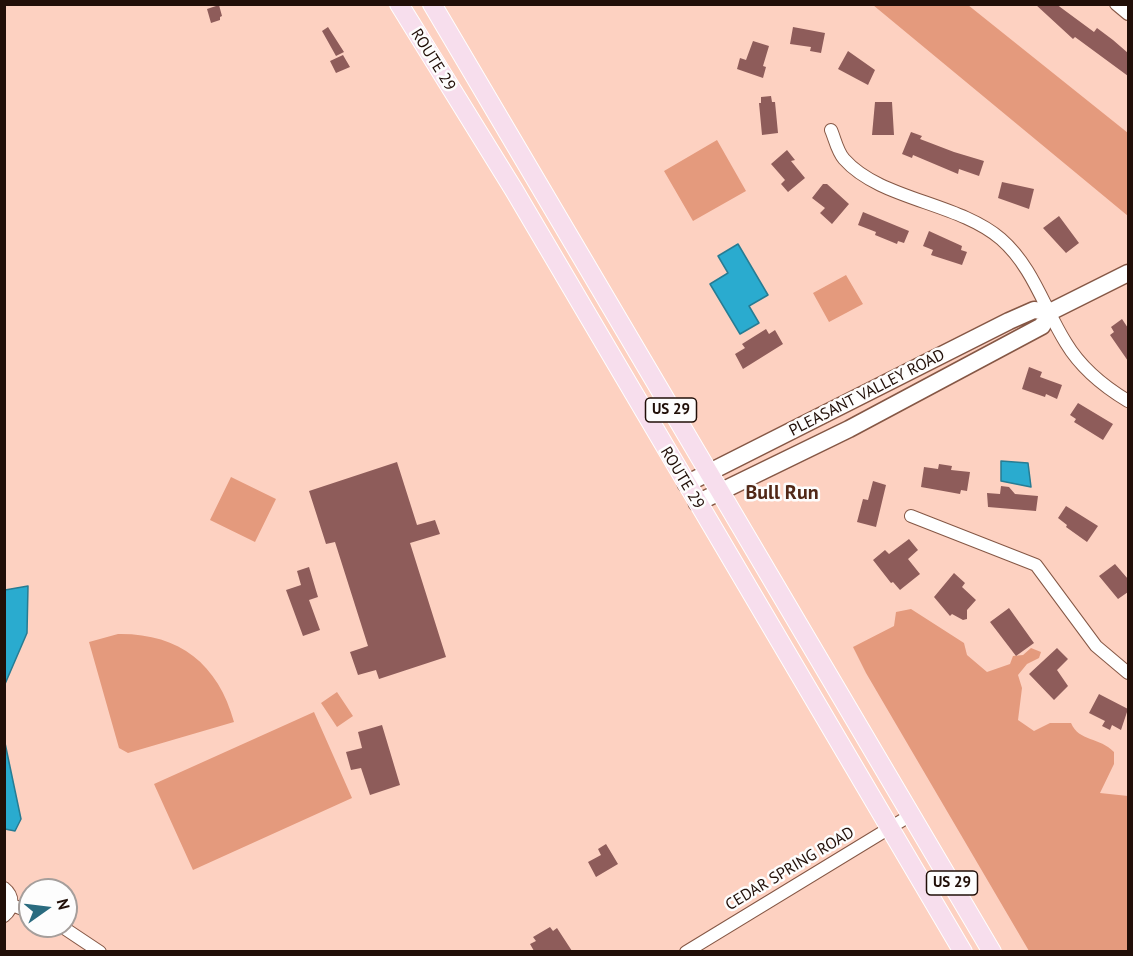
<!DOCTYPE html>
<style>
body{margin:0}
#map{position:relative;width:1133px;height:956px;overflow:hidden;background:#fdd1c1;font-family:"PT Sans",sans-serif}
canvas{display:block}
.frame{position:absolute;inset:0;border:6px solid #210f08;pointer-events:none}
.north{position:absolute;left:18px;top:878px;width:60px;height:60px;box-sizing:border-box;background:#fdfdfd;border:2px solid #a59e9b;border-radius:50%;rotate:76deg;font-size:16px;font-weight:700;line-height:24px;text-align:center;color:#210f08}
.north::after{content:'';display:block;margin:auto;width:21px;height:27px;background:#2a6b7f;clip-path:polygon(50% 0,100% 100%,50% 72%,0 100%)}
</style>
<div id="map">
<canvas width="1133" height="956"></canvas>
<div class="frame"></div>
<div class="north">N</div>
</div>
<script>
const ctx = document.querySelector('canvas').getContext('2d');
ctx.lineJoin = 'round';
function fillPath(path, color) {
  ctx.fillStyle = color;
  ctx.fill(path, 'evenodd');
}
function stroke(path, color, width, dash) {
  ctx.strokeStyle = color;
  ctx.lineWidth = width;
  ctx.lineCap = dash ? 'butt' : 'round';
  ctx.setLineDash(dash || []);
  ctx.stroke(path);
}
function drawText(font, color, halo, rows, align = 'center') {
  ctx.font = font + ' "PT Sans",sans-serif';
  ctx.lineWidth = 5;
  ctx.setLineDash([]);
  ctx.textBaseline = 'middle';
  ctx.strokeStyle = halo;
  ctx.fillStyle = color;
  for (const [text, x, y, turn = 0] of rows) {
    ctx.save();
    ctx.translate(x, y);
    ctx.rotate((+turn || 0) * Math.PI / 180);
    ctx.textAlign = isNaN(turn) ? turn : align;
    if (halo) ctx.strokeText(text, 0, 0);
    ctx.fillText(text, 0, 0);
    ctx.restore();
  }
}
const green = new Path2D(`
 M873 5H968L1128 133V216Z
 M717 140 746 191 693 221 664 171Z
 M846 275 863 304 829 322 813 293Z
 M231 477 276 499 255 542 210 520Z
 M911 609 964 643 967 655 987 672 1010 664 1013 656 1023 655 1031 648 1041 652 1039 658 1027 664 1018 675 1022 688 1018 720 1034 731 1050 723H1071C1079 742 1100 737 1114 752V764L1100 793 1128 796V951H1029L866 673 853 647 894 626 896 612Z
 M118 634C178 633 218 663 234 722L128 753 119 748 89 642Z
 M337 692 353 716 337 727 321 703Z
 M314 712 352 798 193 870 154 784Z`);
const water = new Path2D(`
 M738 244 768 295 749 306 759 323 740 334 710 284 728 273 718 256Z
 M1001 461 1028 463 1031 487 1001 481Z
 M28 586 27 633 5 684V590Z
 M5 743 21 819 15 831 5 829Z`);
const building = new Path2D(`
 M1035 4H1056L1094 32 1097 28 1113 40 1128 53V76L1075 37 1073 39Z
 M219 5 222 16 220 17V20L211 23 207 9Z
 M328 27 344 52 336 56 322 31Z
 M793 27 825 33 821 53 810 51 811 47 790 44Z
 M753 41 769 46 763 66 766 67 763 78 737 69 740 58 746 60Z
 M848 51 875 70 868 85 838 69Z
 M343 55 350 67 336 73 330 61Z
 M771 96 772 102H775L778 133 762 135 759 103H761V97Z
 M875 102H892L894 135H872Z
 M911 132 922 136 920 139 954 152 984 161 979 176 959 169 958 174 913 155 912 158 902 154Z
 M787 150 795 160 791 161 805 178 788 192 781 184 785 180 771 164Z
 M1002 182 1034 189 1029 209 998 198Z
 M823 184H827L849 204 832 224 820 213 825 208 812 198Z
 M863 212 909 231 904 243 898 241 897 244 875 235 876 232 858 225Z
 M1059 216 1079 243 1066 253 1043 228Z
 M929 231 962 246 961 250 967 252 962 265 931 255 933 250 923 246Z
 M1122 319 1128 328V361L1110 335 1114 332 1111 327Z
 M766 329 769 334 775 330 783 344 743 369 735 354 745 348 742 344Z
 M1029 367 1042 372 1040 377 1062 385 1057 399 1046 394 1045 397 1022 389Z
 M1078 403 1113 424 1103 440 1074 422 1076 419 1070 415Z
 M397 462 417 525 435 520 440 534 410 543 446 657 379 679 376 670 358 675 350 652 368 646 335 542 326 544 309 491Z
 M939 464 952 466 951 470 970 472 967 491 961 490 960 494 921 487 924 467 938 469Z
 M873 481 886 485 876 527 857 522 863 499 868 500Z
 M1001 486 1009 487 1015 494 1038 496 1036 511 988 507 987 493 1000 494Z
 M1066 506 1098 526 1087 542 1066 527 1067 525 1058 518Z
 M909 539 918 550 908 559 920 574 900 590 893 582 891 583 873 560 885 550 889 554Z
 M1115 564 1128 579V592L1118 599 1099 576Z
 M309 567 318 597 309 600 320 630 303 636 286 590 301 585 297 571Z
 M954 573 965 583 962 587 976 600 967 610V619L963 620 952 614 950 616 934 597Z
 M1009 608 1034 643 1016 656 990 622Z
 M1057 648 1068 659 1057 670 1068 686 1054 700 1029 674Z
 M1099 694 1128 709 1121 730 1112 725 1110 730 1102 726 1105 721 1089 713Z
 M382 725 400 785 370 795 361 768 351 770 346 752 362 748 358 732Z
 M606 844 618 864 596 877 588 862 601 855 598 849Z
 M550 927 553 931 557 928 572 951H534L530 944 536 941 533 937Z`);
const minor = new Path2D(`
 M1116 4 1128 14
 M831 130C835 139 837 151 844 159 880 200 958 202 1001 239 1033 267 1044 308 1066 343 1081 368 1103 386 1128 401
 M911 516 1036 565 1096 646 1128 673
 M4 888C14 896 14 908 4 916
 M12 905 30 912
 M61 926 100 952
 M686 952 911 815`);
const secondary = new Path2D(`
 M686 484 1009 321 1034 310 1050 312 1128 273
 M697 503 849 429 1042 326 1050 312`);
const primary = new Path2D(`
 M399 4 514 190 963 952
 M432 4 992 952`);
const shields = [
 [671,410,51],
 [952,883,51]
];
const shieldNames = [
 ["US 29",671,410],
 ["US 29",952,883]
];
const streetNames = [
 ["ROUTE 29",433,60,58],
 ["PLEASANT VALLEY ROAD",867,393,-27],
 ["ROUTE 29",682,478,59],
 ["CEDAR SPRING ROAD",790,869,-31]
];
const quarterNames = [
 ["Bull Run",782,493]
];
fillPath(green, '#e49a7d');
fillPath(water, '#2aabcf');
stroke(water, '#277c93', 1.5);
fillPath(building, '#8e5c5a');
stroke(minor, '#855745', 14);
stroke(secondary, '#855745', 19);
stroke(primary, '#fff', 20);
stroke(minor, '#fff', 12);
stroke(secondary, '#fff', 16);
stroke(primary, '#f7deed', 18);
for (const [x, y, w] of shields) {
  const box = new Path2D();
  box.roundRect(x - w / 2, y - 12, w, 24, 4.5);
  ctx.fillStyle = '#fdfdfd';
  ctx.fill(box);
  stroke(box, '#210f08', 1.5);
}
drawText('bold 15px', '#210f08', null, shieldNames);
drawText('16px', '#210f08', '#fdfdfd', streetNames);
drawText('bold 20px', '#512817', '#fdfdfd', quarterNames);
</script>
